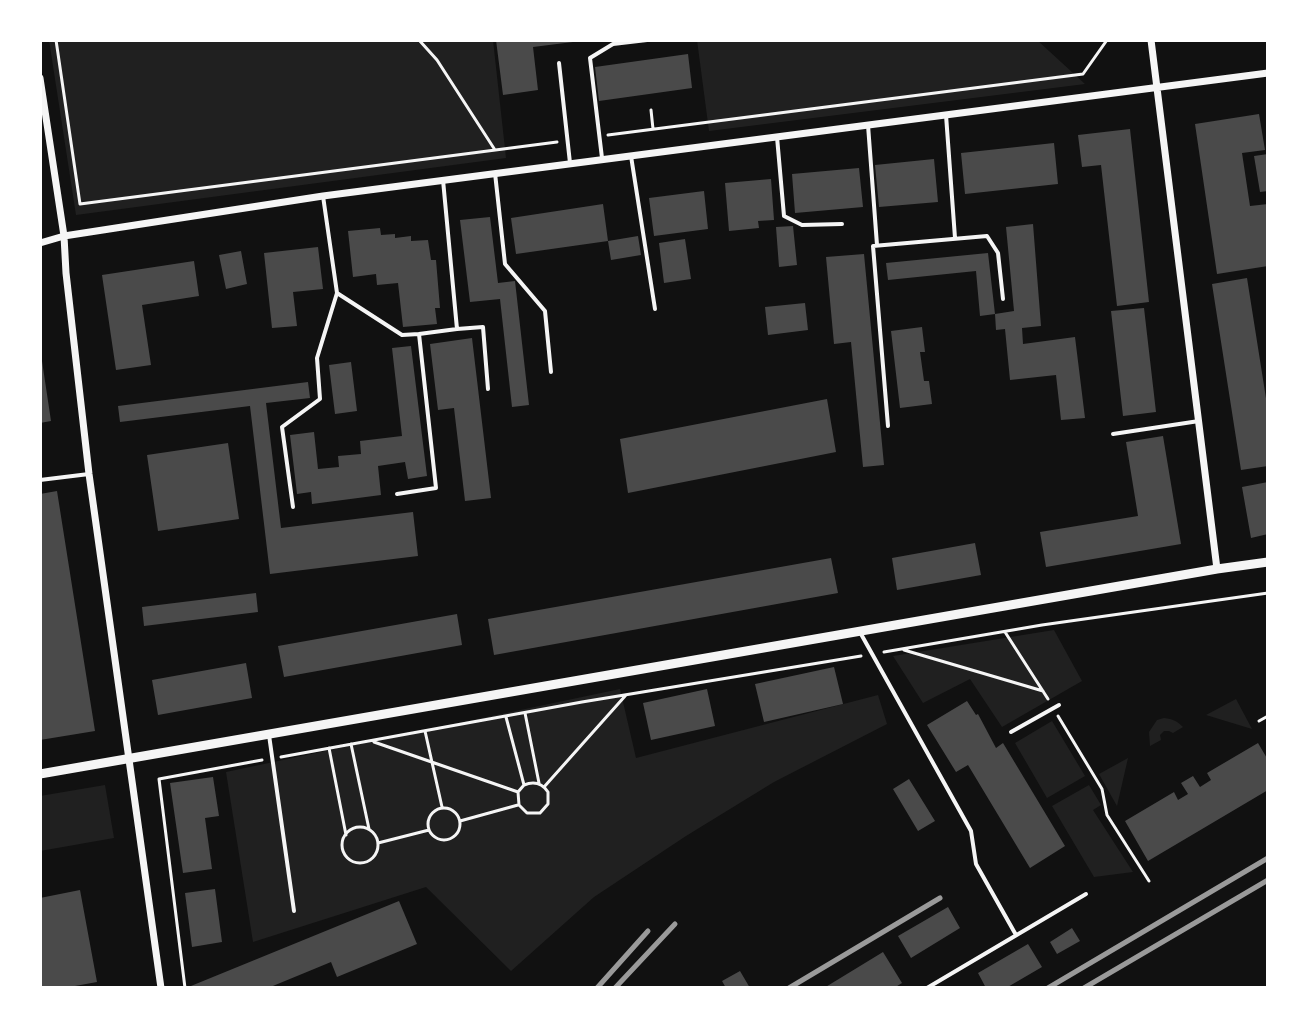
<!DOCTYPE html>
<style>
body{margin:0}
#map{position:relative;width:1308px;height:1028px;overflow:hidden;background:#111;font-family:Raleway,sans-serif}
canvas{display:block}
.frame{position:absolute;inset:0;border:42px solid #fff;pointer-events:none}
</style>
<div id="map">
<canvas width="1308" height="1028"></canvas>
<div class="frame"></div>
</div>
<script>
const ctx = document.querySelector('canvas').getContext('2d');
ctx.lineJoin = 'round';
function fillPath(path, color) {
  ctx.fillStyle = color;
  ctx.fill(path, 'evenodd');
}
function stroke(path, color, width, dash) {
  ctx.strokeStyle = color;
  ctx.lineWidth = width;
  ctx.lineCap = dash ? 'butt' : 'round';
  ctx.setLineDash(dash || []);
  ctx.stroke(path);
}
const green = new Path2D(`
 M49 40H493L506 158 76 215Z
 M697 40H1037L1085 84 709 131Z
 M1054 630 1082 681 1002 727 970 679 923 703 893 656Z
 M620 689 636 758 878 695 887 724 774 782 686 836 594 897 511 971 426 887 253 942 226 772Z
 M1236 699 1252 729 1206 715Z
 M1164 718C1173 719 1177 721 1183 727L1173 733 1169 731H1164L1160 735 1161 740 1150 746 1149 732 1157 720Z
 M1052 721 1085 776 1047 798 1015 743Z
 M1128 758 1117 806 1099 774Z
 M105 785 114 838 40 851V796Z
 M1089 785 1101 805 1093 810 1133 872 1094 877 1052 806Z`);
const building = new Path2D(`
 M496 40H573V42L533 47 538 90 503 95Z
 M688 54 692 88 599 101 595 67Z
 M1259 114 1265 150 1242 153 1250 206 1268 204V266L1217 274 1195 124Z
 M1130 129 1149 302 1117 306 1101 165 1082 167 1078 135Z
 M1054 143 1058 184 965 194 961 153Z
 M1268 154V191L1260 192 1254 156Z
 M934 159 938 202 879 207 875 165Z
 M859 168 863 207 795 213 792 174Z
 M771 179 774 220 758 221 759 228 729 231 725 183Z
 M704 191 708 229 654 236 649 198Z
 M603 204 608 241 638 236 641 255 611 260 608 241 516 254 511 218Z
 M490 217 498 283 515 281 529 405 512 407 500 299 470 302 460 220Z
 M1033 224 1041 326 1022 328 1023 344 1075 337 1085 418 1061 420 1056 375 1010 380 1005 329 996 330 995 314 1014 311 1006 227Z
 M793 226 797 265 779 267 776 227Z
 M380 228 381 235 395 234V238L411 236V241L428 240 431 260H436L440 308H435L437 324 403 327 398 283 377 285 376 274 353 277 348 231Z
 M685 239 691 279 664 283 659 243Z
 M318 247 323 289 293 292 297 326 272 328 264 253Z
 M241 251 247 284 226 289 219 255Z
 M988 253 995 314 980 316 976 271 888 280 886 263Z
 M864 254 884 465 863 467 851 342 834 344 826 257Z
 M194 261 199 296 142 305 151 365 116 370 102 275Z
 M1247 278 1268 411V466L1241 470 1212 284Z
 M805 303 808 330 768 335 765 307Z
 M1144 308 1156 412 1123 416 1111 311Z
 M922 327 925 352H920L924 381H929L932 404 900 408 891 331Z
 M472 338 491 498 465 501 454 408 438 410 430 344Z
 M411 346 427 476 408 479 405 462 378 466 381 495 312 504 311 492 297 494 290 435 314 432 318 469 339 467 338 456 361 454 360 441 402 436 392 348Z
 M40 361H42L51 421 40 423Z
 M351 362 357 411 335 414 329 365Z
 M308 382 310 398 266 403 281 528 413 512 418 556 270 574 250 406 120 422 118 406Z
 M827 399 836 452 628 493 620 439Z
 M1163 436 1181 544 1046 567 1040 532 1138 516 1126 442Z
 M228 443 239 519 158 531 147 455Z
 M1268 482V534L1251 538 1242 487Z
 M57 491 95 731 40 740V494Z
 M975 543 981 575 897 590 892 558Z
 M831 558 838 593 494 655 488 619Z
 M256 593 258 612 144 626 142 607Z
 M457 614 462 645 284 677 278 646Z
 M246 663 252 698 158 715 152 680Z
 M834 667 843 704 764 722 755 684Z
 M707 689 715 726 651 740 643 703Z
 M967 701 976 715 978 714 996 748 1003 743 1065 846 1030 868 968 765 956 772 927 725Z
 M1258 743 1268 760V790L1148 861 1125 821 1174 792 1178 800 1188 794 1181 783 1193 776 1200 787 1211 780 1207 773Z
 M213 777 219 816 205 818 212 869 183 873 170 783Z
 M909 779 935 821 918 831 893 789Z
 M215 889 222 942 192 947 185 893Z
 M80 890 97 982 64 988H40V898Z
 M399 901 417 944 337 977 331 962 268 988H186Z
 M948 907 960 928 911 958 898 936Z
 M1072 928 1080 941 1057 954 1050 942Z
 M1028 944 1042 967 1006 988H986L978 973Z
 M883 952 902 983 894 988H824Z
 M740 971 750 988H726L722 981Z`);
const path = new Path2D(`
 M56 40 80 204 557 142
 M419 40 437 60 495 150
 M651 110 653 129
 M608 135 1083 74 1107 40
 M1005 632 1048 699
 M904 650 1043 691
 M884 652 1042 625 1268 593
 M525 713 539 783
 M1058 716 1102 789 1107 815 1149 881
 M506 717 524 785 518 792 519 805 527 813H540L548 804V792C542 783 534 781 524 785
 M1259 721 1268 716
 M425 731 442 807
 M374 742 518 792
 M351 744 369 829
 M329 748 346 835
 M281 757 582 702 861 656
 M544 787 626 695
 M428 824a16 16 0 1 1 32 0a16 16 0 1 1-32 0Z
 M460 821 518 805
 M342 845a18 18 0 1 1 36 0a18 18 0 1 1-36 0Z
 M378 843 429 830
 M185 988 159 779 262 760`);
const service = new Path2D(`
 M559 63 570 163
 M946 115 955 238
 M868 125 877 245
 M777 137 784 216 802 225 842 224
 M631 156 655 309
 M602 158 590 58 613 44 647 40
 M495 173 505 264 545 311 551 372
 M443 180 457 329 483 327 488 389
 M323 196 337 293 402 335 419 334
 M888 426 873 246 987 236 998 253 1003 299
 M1113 434 1199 421
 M40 480 89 474
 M397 494 436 488 419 334 457 329
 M293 507 282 427 320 399 317 358 337 293
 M861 634 971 831 976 864 1016 935
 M1011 732 1059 705
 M269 735 294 911
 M927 988 1086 894`);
const minor = new Path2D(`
 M1151 40 1217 569
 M40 78 64 236 66 273 89 474 161 988
 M40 243 64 236 323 196 1268 73`);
const tertiary = new Path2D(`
 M40 774 1217 569 1268 562`);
const rail = new Path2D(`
 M597 988 648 931
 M615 988 675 924
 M789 988 940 898
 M1048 988 1268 858
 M1084 988 1268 880`);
fillPath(green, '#202020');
fillPath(building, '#4a4a4a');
stroke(path, '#f5f5f5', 3);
stroke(service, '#f5f5f5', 4);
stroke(minor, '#f5f5f5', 7);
stroke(tertiary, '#f5f5f5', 9);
stroke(rail, '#9a9a9a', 5);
</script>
